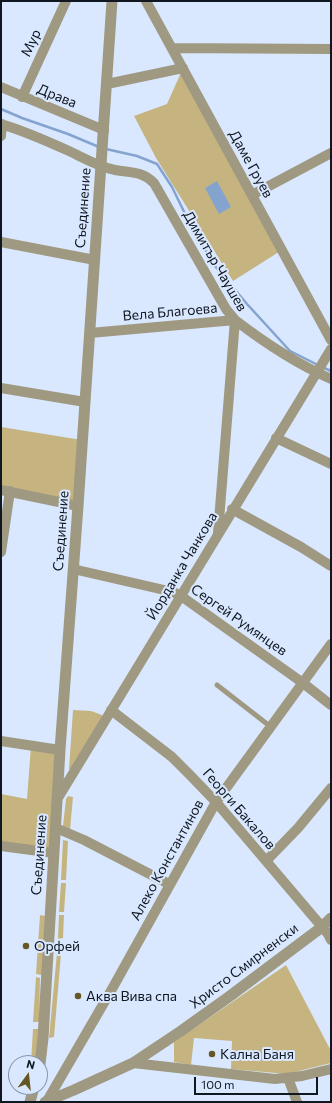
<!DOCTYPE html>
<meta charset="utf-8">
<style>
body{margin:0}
#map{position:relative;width:332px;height:1103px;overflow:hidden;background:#d9e8ff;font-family:Commissioner,sans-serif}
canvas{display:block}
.frame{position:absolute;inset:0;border:2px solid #101721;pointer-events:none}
.north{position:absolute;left:8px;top:1055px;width:40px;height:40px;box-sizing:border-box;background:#d9e8ff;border:1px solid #8994a6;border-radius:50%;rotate:15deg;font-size:11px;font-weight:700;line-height:16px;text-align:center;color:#101721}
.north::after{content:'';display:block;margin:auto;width:14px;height:18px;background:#655623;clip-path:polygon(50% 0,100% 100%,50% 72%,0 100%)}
.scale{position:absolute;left:194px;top:1077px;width:124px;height:18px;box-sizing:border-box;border:2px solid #101721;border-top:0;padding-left:5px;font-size:12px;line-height:14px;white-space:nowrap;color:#101721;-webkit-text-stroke:3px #d9e8ff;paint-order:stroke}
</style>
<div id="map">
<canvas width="332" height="1103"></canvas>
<div class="frame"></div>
<div class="north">N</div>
<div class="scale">100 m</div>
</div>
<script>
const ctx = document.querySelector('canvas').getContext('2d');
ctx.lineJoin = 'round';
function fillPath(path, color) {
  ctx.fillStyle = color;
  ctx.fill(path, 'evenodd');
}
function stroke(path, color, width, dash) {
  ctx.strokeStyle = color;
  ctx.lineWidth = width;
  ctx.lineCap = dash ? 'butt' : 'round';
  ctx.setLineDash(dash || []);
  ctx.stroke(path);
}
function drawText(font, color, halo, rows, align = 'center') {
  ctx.font = font + ' Commissioner,sans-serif';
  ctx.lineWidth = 4;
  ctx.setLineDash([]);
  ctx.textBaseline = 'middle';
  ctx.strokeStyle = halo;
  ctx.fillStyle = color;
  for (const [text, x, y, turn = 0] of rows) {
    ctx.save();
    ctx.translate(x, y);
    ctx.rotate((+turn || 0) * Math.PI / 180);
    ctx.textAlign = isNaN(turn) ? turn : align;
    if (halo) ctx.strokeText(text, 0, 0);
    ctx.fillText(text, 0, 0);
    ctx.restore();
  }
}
const green = new Path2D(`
 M183 68 282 250 233 281 156 158 134 116 167 104Z
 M1 427 82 440 78 506 1 490Z
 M73 710 91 711 102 715V719L73 770 69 769Z
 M31 746 60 750 54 853 1 846V794L27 799Z
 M68 796 73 797 70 830 63 826 66 799Z
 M63 840 68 841 66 880H61Z
 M61 883H66L64 912H59Z
 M40 915 45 916 42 975 36 974Z
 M59 915H64L63 938 58 939Z
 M58 942H62L54 1037 49 1038Z
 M286 965 331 1051V1063L287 1074 231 1069 232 1041 194 1038 191 1065 174 1062V1042Z
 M36 977 40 978 39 1022H33Z
 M33 1029H39L37 1063H31Z`);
const water = new Path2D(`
 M217 181 231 207 219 214 205 188Z`);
const stream = new Path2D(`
 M1 109 22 118 68 134 99 147
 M106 149 137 156 157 164 172 187 191 226 215 266 247 304 290 351 318 365
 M322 367 331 371`);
const service = new Path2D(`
 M217 685 271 727`);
const minor = new Path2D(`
 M146 1 331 340
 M172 48 331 49
 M107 84 183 68
 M1 87 104 130
 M22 97 66 1
 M1 124C25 131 47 141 69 151 84 158 99 167 115 170 131 173 142 171 154 183L226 309 235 320 218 533
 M1 136 2 124
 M252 195 331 153
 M1 242 95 260
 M90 333 235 320C265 343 297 364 331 379
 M1 388 85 402
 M276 438 331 464
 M1 490 78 506
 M232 509 301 547 331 566
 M1 552 10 491
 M73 569 173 592 181 596 303 683 331 705
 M111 710 172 757 190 775 216 802 328 934 331 940
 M1 741 60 750
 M58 798 331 349
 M56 828 84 840 169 884
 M1 846 54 853
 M266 861 298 828 331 788
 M133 1063 275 1079 302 1076 331 1069
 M288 1078 297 1102
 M47 1101 112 989 216 802 331 644`);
const tertiary = new Path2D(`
 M40 1064 43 1038 60 750 78 506 112 1
 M30 1102 34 1087
 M45 1102 74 1090 133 1063 181 1031 230 996 322 927 331 918`);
const markers = [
 [26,946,4,"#655623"],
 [78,996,4,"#655623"],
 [212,1054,4,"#655623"]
];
const streetNames = [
 ["Мур",31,43,-65],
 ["Драва",57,96,22],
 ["Даме Груев",251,164,61],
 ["Съединение",83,208,-86],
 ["Димитър Чаушев",215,261,60],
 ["Вела Благоева",170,312,-5],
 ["Съединение",61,531,-86],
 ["Йорданка Чанкова",182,566,-59],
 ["Сергей Румянцев",239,620,35],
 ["Георги Бакалов",239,809,49],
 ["Съединение",39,855,-86],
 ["Алеко Константинов",167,860,-61],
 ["Христо Смирненски",244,966,-37]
];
const poiNames = [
 ["Орфей",34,946],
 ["Аква Вива спа",86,996],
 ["Кална Баня",220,1054]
];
fillPath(green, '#c5b47f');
fillPath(water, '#84a3cf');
stroke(stream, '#84a3cf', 2.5);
stroke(service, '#a09982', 5);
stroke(minor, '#a09982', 10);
stroke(tertiary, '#a09982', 11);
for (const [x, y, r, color] of markers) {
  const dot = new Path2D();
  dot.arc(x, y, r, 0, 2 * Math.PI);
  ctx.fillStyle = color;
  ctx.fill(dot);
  stroke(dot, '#d9e8ff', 1.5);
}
drawText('14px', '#101721', '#d9e8ff', streetNames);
drawText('14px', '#101721', '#d9e8ff', poiNames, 'left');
</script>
